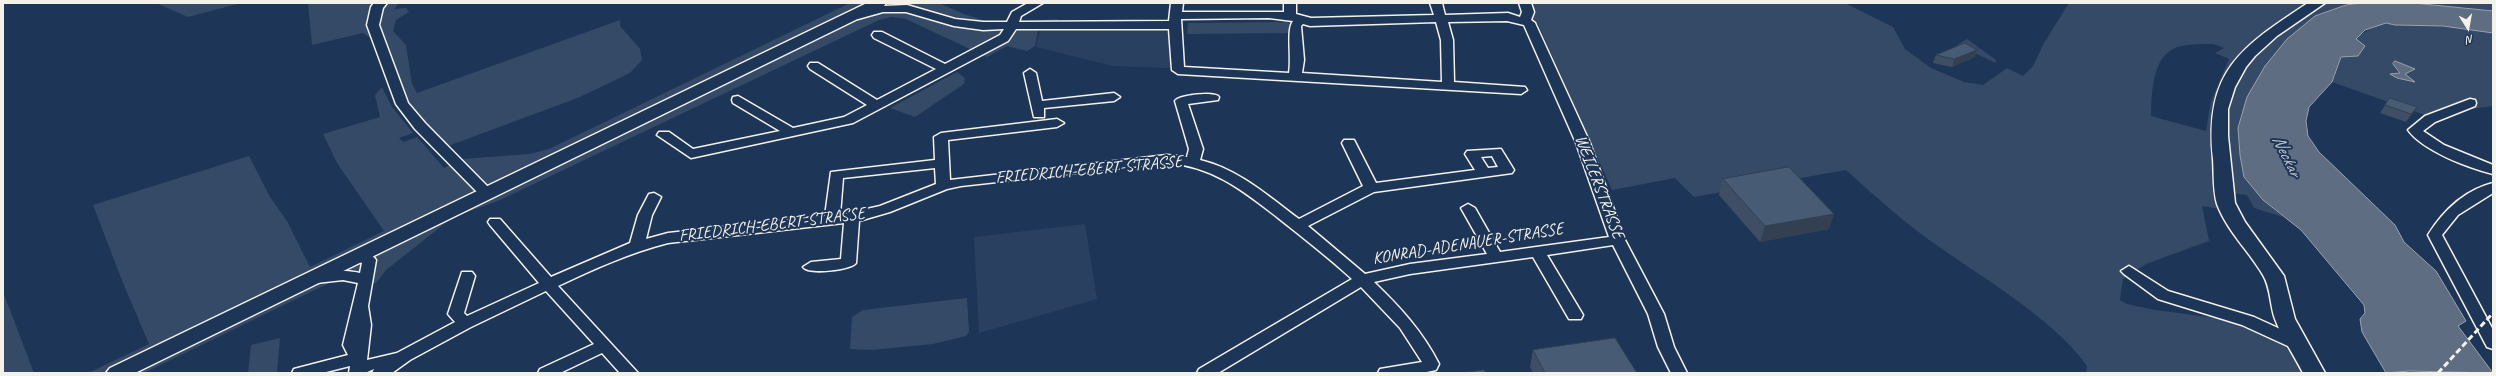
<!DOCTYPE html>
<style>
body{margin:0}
#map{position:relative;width:2496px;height:376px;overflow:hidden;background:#1d3557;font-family:Caveat,sans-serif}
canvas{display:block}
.frame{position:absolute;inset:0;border:4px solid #f4f1e8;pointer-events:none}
.north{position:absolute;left:2448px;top:8px;width:40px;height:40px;-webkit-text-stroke:3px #1d3557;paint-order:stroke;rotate:169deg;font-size:11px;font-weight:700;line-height:16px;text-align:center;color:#f4f1e8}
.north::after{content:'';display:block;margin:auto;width:14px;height:18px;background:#f4f1e8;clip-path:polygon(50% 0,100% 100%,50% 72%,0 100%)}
</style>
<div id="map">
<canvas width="2496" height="376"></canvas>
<div class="frame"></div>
<div class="north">N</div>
</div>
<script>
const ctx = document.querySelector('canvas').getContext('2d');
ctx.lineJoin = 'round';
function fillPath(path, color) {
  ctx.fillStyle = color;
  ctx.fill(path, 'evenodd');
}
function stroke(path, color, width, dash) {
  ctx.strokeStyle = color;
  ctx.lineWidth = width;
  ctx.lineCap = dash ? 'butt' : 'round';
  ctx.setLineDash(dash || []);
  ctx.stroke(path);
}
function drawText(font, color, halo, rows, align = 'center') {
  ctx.font = font + ' Caveat,sans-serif';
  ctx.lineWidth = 4;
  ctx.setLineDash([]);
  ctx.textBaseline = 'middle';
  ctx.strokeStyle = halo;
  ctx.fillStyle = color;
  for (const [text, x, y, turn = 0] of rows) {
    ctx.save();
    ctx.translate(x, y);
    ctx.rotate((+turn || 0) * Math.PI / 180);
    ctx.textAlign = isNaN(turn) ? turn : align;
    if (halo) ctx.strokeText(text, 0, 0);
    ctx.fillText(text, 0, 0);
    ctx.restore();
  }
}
const built = new Path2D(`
 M1163 28 1170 34V68L1113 66 1036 47 1040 30Z
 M1085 224 1097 299 979 333 974 237Z`);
const green = new Path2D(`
 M156 3H241L188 17Z
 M308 3H399L394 9 406 8 409 12 396 20 393 31 406 45 412 84 417 93 620 20V26L640 49 642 60 630 73 580 97 443 148 402 104 380 45 363 33 312 45Z
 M850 3H939L964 14 993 23 1059 19 1038 30 1035 46 1027 51 1007 46 987 57 906 19 892 17 879 20 498 201 453 217 386 270 376 283 331 282 144 373H88L149 344 121 278 93 205 249 156 270 197 287 221 310 267 384 231 337 163 323 134 380 117 375 95 382 87 392 107 413 133 399 138 403 142 417 137 444 168 462 159 529 154 549 149Z
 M1525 3H1845L1893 27 1905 49 1931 68 1964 82 1983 85 2007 68 2023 76 2033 66 2044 43 2069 3H2363L2346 5 2263 200 2283 217 2254 208 2247 195 2230 193 2220 209 2202 206 2209 241 2146 264 2123 279 2120 300 2127 304 2155 310 2231 320 2287 344 2305 373H2086L2087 366C2051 315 1972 272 1921 234 1895 214 1870 192 1846 170L1694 197 1675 178 1612 190 1538 24 1525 20ZM2213 44 2224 48 2215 53 2229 59 2211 101 2206 131 2151 116C2152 92 2151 52 2182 46 2192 44 2203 44 2213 44Z
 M2413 3H2493V11Z
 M1289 22 1290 33 1187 34 1188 23Z
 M2386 23 2395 25 2443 26 2493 33V106L2465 110 2439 120 2332 82C2337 74 2338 66 2341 58 2348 40 2368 28 2386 23Z
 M1967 39 1996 60V63L1957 45Z
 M957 72 965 78 964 84 915 117 890 108Z
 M3 292 7 302 34 373H3Z
 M967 298 969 332 966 336 933 344 871 350 850 349 852 317 863 310Z
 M280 338 277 373H248L251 345Z`);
const water = new Path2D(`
 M2363 3H2413L2493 11V33L2443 26 2395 25 2386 23 2365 30 2356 39 2365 46 2358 56 2341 57 2332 82 2309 107 2306 121 2308 136 2319 152 2395 225 2404 242 2436 271 2466 321 2458 326 2493 373 2409 371 2386 373 2362 332 2360 319 2365 313 2364 305 2301 230 2263 200 2244 177 2240 155 2238 128 2247 97 2265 66 2287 39 2315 16 2346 5Z
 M2395 61 2415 69 2405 74 2415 82 2397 78 2390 74 2400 73 2393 64Z`);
const minor = new Path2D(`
 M374 3H387L383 8 379 25 408 103 425 123 491 190 493 193 491 196H481L415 129 396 104 367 25 371 7Z
 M1028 3H1043L1021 16 1019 22 1169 21 1171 3H1183L1182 12H1284V3H1296V14L1311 18 1434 15 1430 3H1442L1445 15 1508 13 1520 17 1522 12 1519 3H1531L1534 12 1531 20 1535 23 1590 143 1625 240 1664 314 1674 347 1687 373H1671L1658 347 1648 314 1613 245 1547 255 1583 315 1581 319H1569L1533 257 1410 274 1374 282C1400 307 1423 332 1439 364L1436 370 1422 373H1378L1380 369 1422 362 1400 328 1361 287 1218 373H1197L1199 369 1352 279C1328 257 1302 237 1277 217 1242 190 1212 166 1167 163L961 186 947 189 890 212 859 221 856 263C851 270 808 275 803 267L811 262 841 259 844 223 668 243C629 253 594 269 558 286L638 373H620L602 353 560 373H538L540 369 594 344 546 291 471 327 410 360 392 373H372L374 369 365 373H349L350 366 322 373H292L294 369 348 355 343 345 358 283 343 280 316 283 308 278C315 267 349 271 360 273L362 263 353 259 351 256 353 253C360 251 372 253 376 260L368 306 371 325 367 360 397 353 455 322 448 314 462 272H472L475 276 464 313 467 316 539 283 490 225 488 222 490 219H500L551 277 630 243 638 215 649 194 654 193 661 197 652 215 646 239 668 233 825 216 831 172 935 160 934 137 941 133 1057 119 1064 123 1057 127 948 140 950 180 1167 155 1187 157 1189 149 1175 101C1179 95 1215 91 1219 97L1218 100 1188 104 1203 149 1200 160C1238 169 1268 196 1299 219L1363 186 1342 143 1344 140H1354L1376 183 1475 170 1465 154 1467 151 1501 149 1514 170 1512 173 1374 192 1308 226 1365 274 1410 264 1487 254 1461 208 1468 204 1475 208 1500 252 1609 237 1576 143 1524 25 1507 21 1448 22 1453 40 1454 82 1525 87 1527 90 1521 94 1178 74 1172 70 1169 29H1016L1008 41 853 123 691 158 657 135 659 132H669L693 149 780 131 733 103 732 100 733 97 738 96 793 128 844 117 867 105 810 69 808 66 810 63H818L877 100 936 69 874 38 872 35 874 32H882L945 64 1000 35 1004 29 983 30 954 26 906 12H883L858 19 854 17V13L883 6 907 5 955 19 983 22H1007L1012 12ZM1269 18 1293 21C1286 30 1292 58 1289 73L1184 67 1181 19ZM1436 22 1441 40 1442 82 1302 73 1304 60 1301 26 1303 24 1310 26ZM1492 156 1498 167 1488 168 1481 157ZM935 168 936 184 880 206 840 215 843 178Z
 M1030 69 1036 73 1042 101 1114 93 1120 97 1114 101 1044 108V117H1034L1024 73Z
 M2470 99 2475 100 2476 103 2475 106 2435 122 2423 131 2444 145 2493 165V174C2469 168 2423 151 2408 130L2425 116Z
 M2493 183V193L2458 215 2442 235 2493 330V349L2487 347 2428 235C2443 211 2465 190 2493 183Z
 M2129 266 2168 291 2254 317 2302 339 2304 343 2302 347H2290L2242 325 2158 299 2124 274 2121 271Z`);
const major = new Path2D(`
 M867 3H886L884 6 135 373H106L110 368Z
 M2308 3H2325L2277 36 2255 56 2246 67 2235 87 2228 109V136L2235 203 2245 222 2284 276 2295 319 2325 373H2303C2294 355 2282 338 2275 319 2270 306 2271 288 2263 275 2249 251 2227 231 2217 204 2213 191 2214 173 2213 159 2204 71 2241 47 2308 3Z`);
const rail = new Path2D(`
 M2438 373 2493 313`);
const wall = new Path2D(`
 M1977 50 1975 57 1952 67 1933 63 1936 55Z
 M2385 105 2417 107 2406 122 2380 113Z
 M1723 179 1829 229 1760 242 1719 195Z
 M1533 350 1637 373H1533L1530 367Z`);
const shadedWall = new Path2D(`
 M1977 50 1975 57 1952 67 1954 59Z
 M2417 107 2412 115 2406 122 2411 114Z
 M1834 214 1829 229 1760 242 1765 226Z`);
const building = new Path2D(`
 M1965 43 1977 50 1954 59 1936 55Z
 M2390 98 2417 107 2411 114 2385 105Z
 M1789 167 1834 214 1765 226 1723 179Z
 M1615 338 1637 373H1545L1533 350Z
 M1484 370 1486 373H1461Z`);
const streetNames = [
 ["FRIEDRICH-EBERT-STRASSE",1089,170,-5],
 ["WEILERSTRASSE",1599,187,69],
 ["FRIEDRICH-EBERT-STRASSE",772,225,-7],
 ["KONRAD-ADENAUER-STRASSE",1468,244,-9]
];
const waterNames = [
 ["Neckar",2286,156,64]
];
fillPath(built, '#2a4060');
fillPath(green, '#354a67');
fillPath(water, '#5e6d82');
stroke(water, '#9aa2ab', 1);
stroke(minor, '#f4f1e8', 3);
stroke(major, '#f4f1e8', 3);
fillPath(minor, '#1d3557');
fillPath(major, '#1d3557');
stroke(rail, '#f4f1e8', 3, [6, 3]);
fillPath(wall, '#3e4e64');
fillPath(shadedWall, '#324051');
fillPath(building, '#485b74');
stroke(building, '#324051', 1);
drawText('17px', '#f4f1e8', '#1d3557', streetNames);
drawText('italic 18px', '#c0c3c4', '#1d3557', waterNames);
</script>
